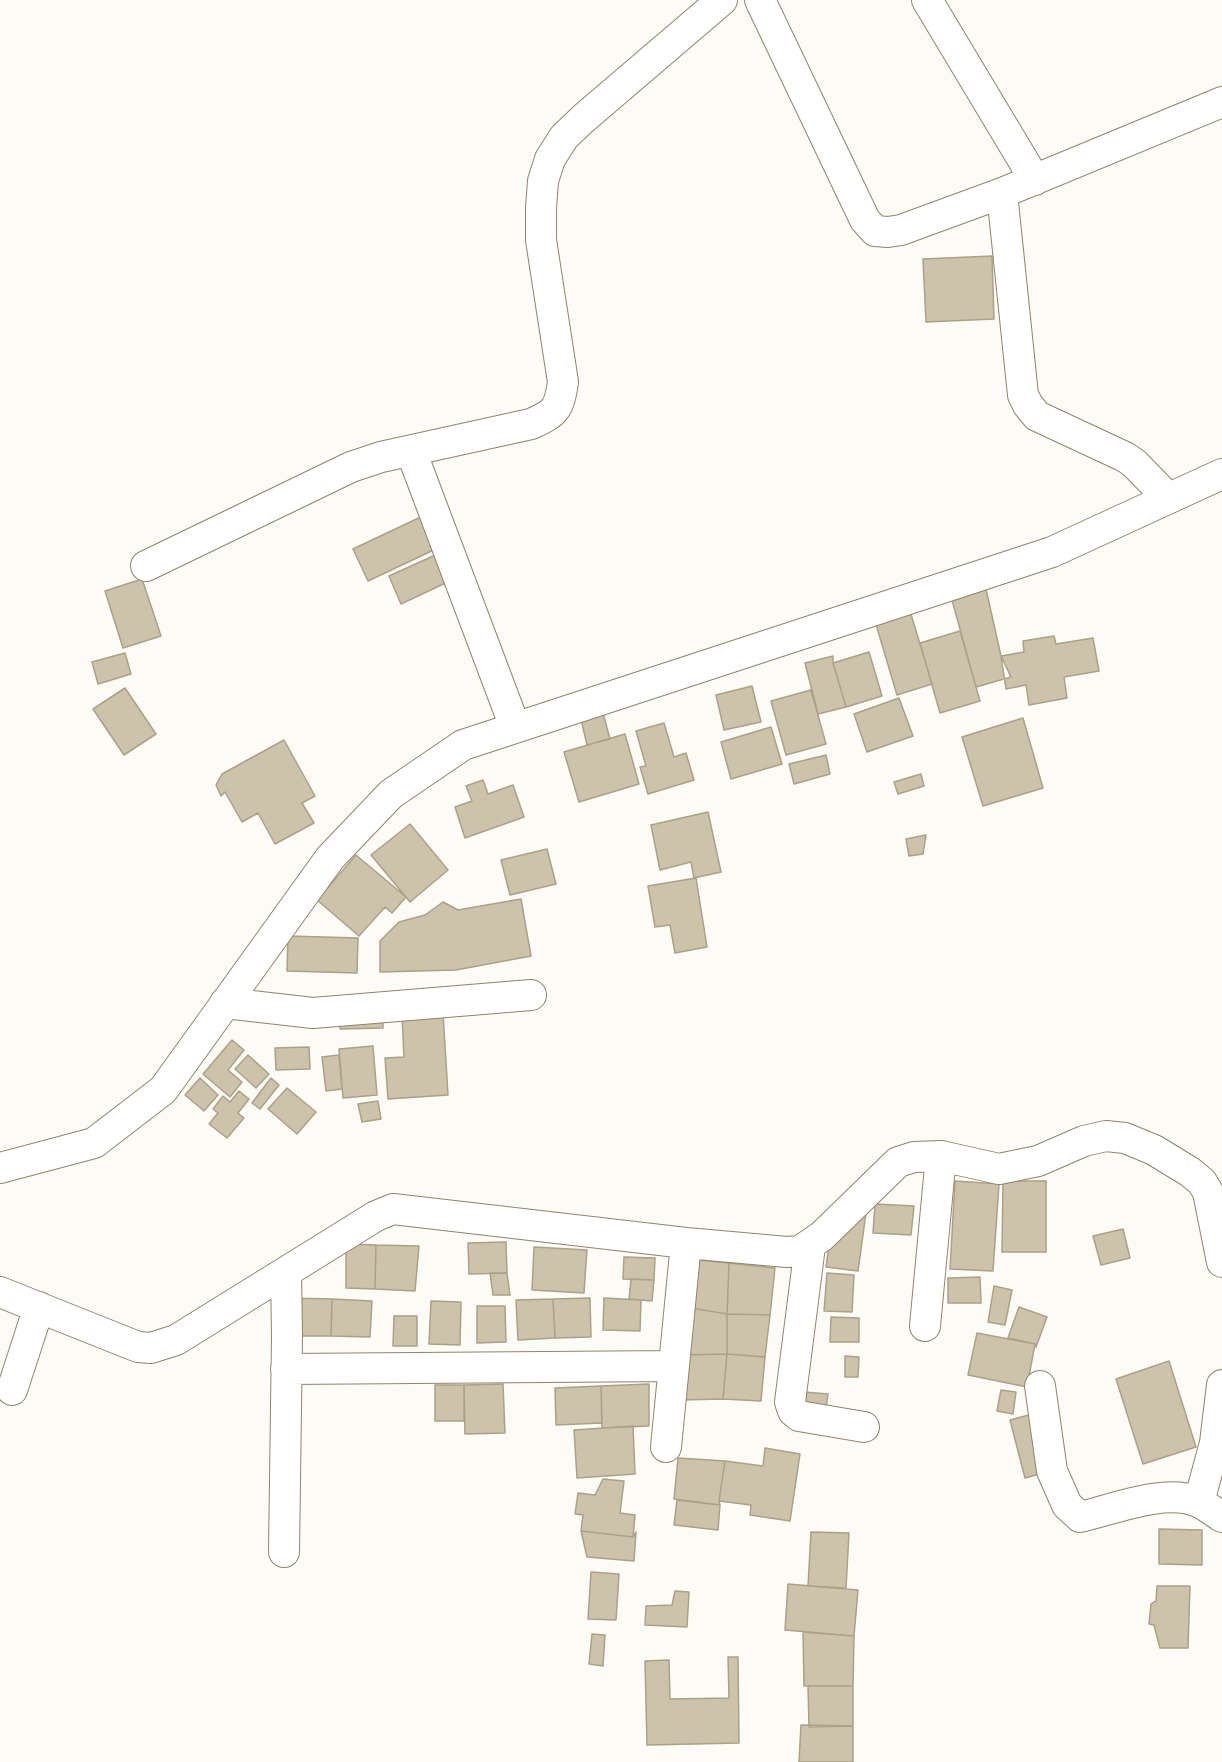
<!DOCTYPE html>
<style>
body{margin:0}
canvas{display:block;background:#fdfbf6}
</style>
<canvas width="1222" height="1762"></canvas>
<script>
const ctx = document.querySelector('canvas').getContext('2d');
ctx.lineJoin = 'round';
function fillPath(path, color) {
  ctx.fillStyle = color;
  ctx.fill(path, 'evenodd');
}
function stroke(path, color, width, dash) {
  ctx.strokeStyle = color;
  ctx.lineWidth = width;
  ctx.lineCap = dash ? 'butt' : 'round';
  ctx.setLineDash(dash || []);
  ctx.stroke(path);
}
const building = new Path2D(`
 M992 256 994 319 926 322 923 259Z
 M425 515 440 547 368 581 353 549Z
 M442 552 454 579 401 604 389 576Z
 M142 579 161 636 123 648 105 591Z
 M986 589 1001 656 1011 677 976 687 952 600Z
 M910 611 932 684 897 695 875 621Z
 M960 631 980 701 940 713 920 643Z
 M1054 636 1056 644 1093 638 1099 671 1064 677 1067 698 1029 705 1026 685 1006 689 1001 656 1024 652 1023 641Z
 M869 652 882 696 846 707 833 663Z
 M125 653 131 674 98 684 92 662Z
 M833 656V663L846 707 818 714 805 663Z
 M752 686 761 722 724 730 716 695Z
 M125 688 156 734 124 755 93 709Z
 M811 690 826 744 786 755 771 701Z
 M899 698 913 736 867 752 854 714Z
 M603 713 610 739 587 745 581 719Z
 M1023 718 1043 788 983 806 962 737Z
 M664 723 674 757 686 753 694 780 648 794 640 767 646 766 636 731Z
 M771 727 782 764 731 779 721 742Z
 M625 734 639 784 579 802 564 752Z
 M284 740 315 796 302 803 314 823 275 844 258 813 242 822 225 792 221 796 216 785 222 774Z
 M826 755 830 774 794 784 789 764Z
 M921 774 924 786 898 794 894 782Z
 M483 780 488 794 513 785 524 817 465 838 455 807 472 801 466 786Z
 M708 812 721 872 694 878 691 862 660 870 651 825Z
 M410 824 448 870 410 902 371 855Z
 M926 835 923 854 909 856 906 839Z
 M547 849 556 884 510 895 501 860Z
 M356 855 406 897 392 913 385 907 359 936 317 900Z
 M696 878 707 947 675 953 670 925 655 927 648 886Z
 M521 899 531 956 456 970 380 972V941L399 922 425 915 443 902 458 910Z
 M288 936 358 938 357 973 287 971Z
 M383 1011V1028L340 1029V1012Z
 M443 1013 448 1095 388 1099 385 1058 404 1057 402 1016Z
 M232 1040 244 1050 228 1070 242 1082 230 1097 203 1074Z
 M373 1046 377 1095 343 1098 339 1049Z
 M309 1047 310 1069 276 1070 275 1048Z
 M248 1055 269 1074 256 1088 235 1069Z
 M339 1055 342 1089 326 1091 322 1057Z
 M200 1078 218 1095 204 1111 185 1095Z
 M271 1078 279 1085 260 1109 252 1103Z
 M287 1088 316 1112 297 1134 268 1109Z
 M239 1091 249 1099 238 1113 244 1118 227 1138 209 1124 218 1113 213 1109 223 1096 230 1102Z
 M378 1101 381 1119 362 1122 358 1104Z
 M955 1181 999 1184 993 1271 950 1269Z
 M1003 1181H1046V1252H1002Z
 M875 1204 914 1206 911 1235 873 1233Z
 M866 1213 858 1271 826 1267 830 1239 840 1240 843 1216Z
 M1123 1229 1130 1258 1101 1265 1093 1236Z
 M506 1242 507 1273 469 1274 468 1243Z
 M346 1244 376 1245 375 1289 346 1288Z
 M376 1245 419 1246 415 1291 375 1289Z
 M534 1247 587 1250 584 1293 532 1290Z
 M624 1257 655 1258 654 1280 623 1279Z
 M688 1259 729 1263 727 1314 685 1307Z
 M729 1263 775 1268 770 1315 727 1314Z
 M490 1273H507L510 1295H493Z
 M827 1273 854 1275 852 1312 824 1311Z
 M980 1277 981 1303H948V1278Z
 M631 1279 654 1280 652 1301 629 1299Z
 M994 1286 1012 1290 1005 1325 988 1322Z
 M287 1298 332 1299 331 1336H287Z
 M590 1298 591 1337 555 1338 553 1299Z
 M604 1298 641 1300 640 1331 603 1330Z
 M332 1299 372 1301 370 1337 331 1336Z
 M553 1299 555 1338 518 1340 516 1300Z
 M431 1301 461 1302 460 1345 429 1344Z
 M477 1306H505L506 1342 477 1343Z
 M685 1307 727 1314V1354L682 1355Z
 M1019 1307 1047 1317 1036 1347 1035 1344 1008 1338Z
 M727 1314 770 1315 765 1357 727 1354Z
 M394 1316H417V1346H393Z
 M831 1317 859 1318V1342H830Z
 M977 1333 1035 1344 1027 1387 968 1375Z
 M727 1354 723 1399 680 1400 682 1355Z
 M727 1354 765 1357 761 1401 723 1399Z
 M845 1356 859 1357 858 1377H845Z
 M1169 1361 1196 1447 1143 1464 1116 1379Z
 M503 1384 505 1433 465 1434 464 1385Z
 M649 1384V1426L602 1428 601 1386Z
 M435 1385H464V1421H435Z
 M601 1386 602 1423 556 1425 555 1388Z
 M1001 1390 1016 1392 1013 1414 997 1411Z
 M804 1392 828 1394 826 1410 802 1407Z
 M1051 1409 1065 1467 1025 1478 1010 1420Z
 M633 1426 635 1474 577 1478 574 1430Z
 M765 1448 800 1454 790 1521 750 1515 751 1505 719 1501 725 1461 763 1466Z
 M678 1458 725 1461 719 1501 720 1505 674 1499Z
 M603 1479 624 1481 620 1513 635 1515 633 1537 581 1531 583 1515 575 1514 578 1493 595 1495Z
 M677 1500 720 1505 718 1530 674 1525Z
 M1159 1529 1202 1530V1565L1159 1564Z
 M581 1531 633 1537 636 1532 634 1561 587 1557Z
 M811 1532 849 1533 846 1588 808 1586Z
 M591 1572 619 1574 616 1620 588 1619Z
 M788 1584 858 1590 854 1636 785 1630Z
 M1157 1586H1190L1188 1648H1160L1154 1625 1149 1624 1151 1604 1156 1601Z
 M675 1591 689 1592 687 1627 645 1625 646 1606 672 1605Z
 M803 1632 854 1636 853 1686H804Z
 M592 1634 605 1635 603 1666 589 1664Z
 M728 1657H738L739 1743 647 1745 645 1661 669 1660 670 1699 729 1698Z
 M808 1686H853V1726L809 1727Z
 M801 1725 853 1726V1762H799Z`);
const minor = new Path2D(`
 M760 0 865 220 875 231 888 232 901 230 1002 193 1222 102
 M927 0 1035 180
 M1002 193 1023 395 1028 405 1037 416 1125 457 1134 463 1168 498
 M411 451 515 727
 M146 566 351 467 381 457 531 424C556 413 559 409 563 382L541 240V208L543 181 550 159 564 137 584 118 722 0
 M225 1003 313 1013 531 995
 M0 1168 94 1143 163 1090 330 858 391 794 463 745 1052 552 1222 474
 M810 1246 790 1402 793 1411 799 1416 864 1427
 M0 1292 138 1347 151 1348 176 1340 376 1216 393 1209 686 1243 787 1252 800 1251 822 1236 898 1162 914 1157 941 1156 999 1169 1038 1161 1084 1141 1106 1136 1125 1138 1154 1150 1190 1172 1202 1182 1208 1192 1222 1262
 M925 1326 941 1156
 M286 1369 674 1366
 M1040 1386 1052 1471 1067 1505 1080 1517C1114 1509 1165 1488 1198 1502 1207 1506 1214 1512 1222 1517
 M12 1390 39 1307
 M666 1447 686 1243
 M1199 1502 1215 1443 1222 1385
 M284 1552 287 1336 286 1272`);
fillPath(building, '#cdc2aa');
stroke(building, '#aba089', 1.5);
stroke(minor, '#8f846e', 32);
stroke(minor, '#fff', 30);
</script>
